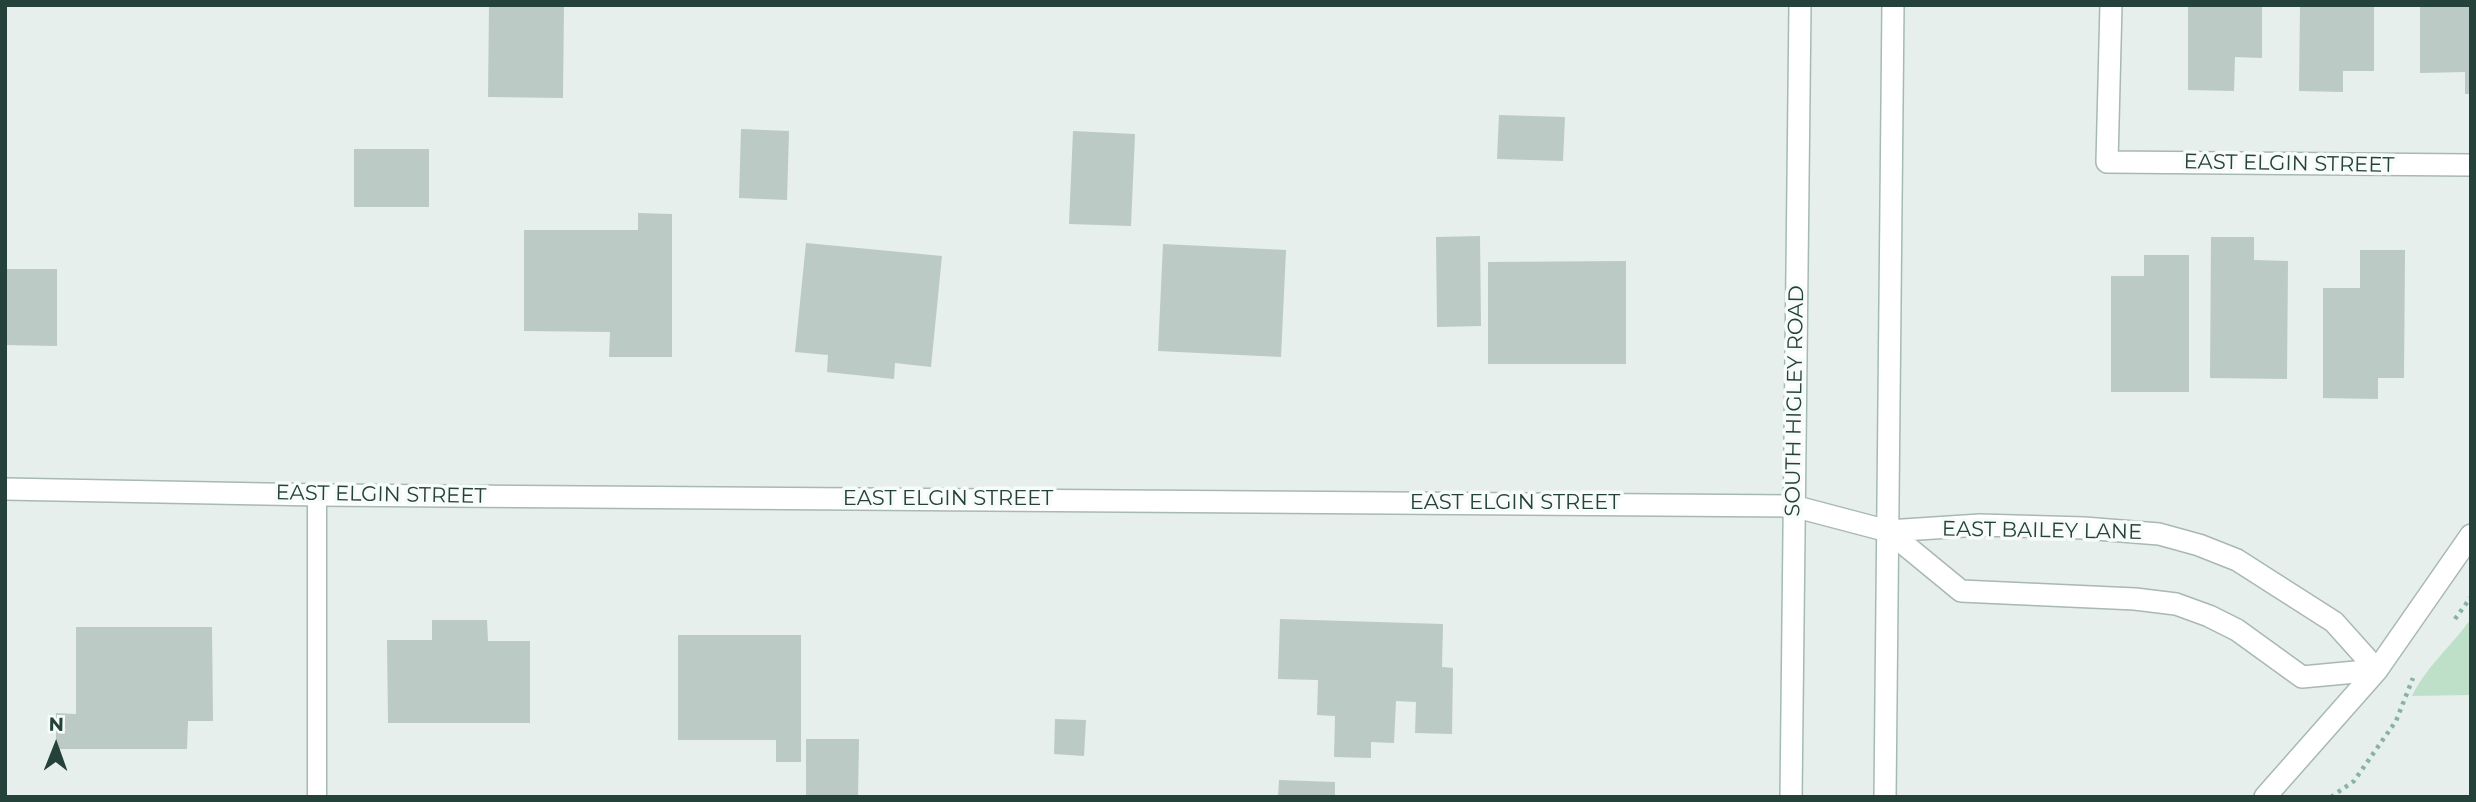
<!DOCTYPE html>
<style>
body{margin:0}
#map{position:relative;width:2476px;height:802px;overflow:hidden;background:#e6efeb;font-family:Montserrat,sans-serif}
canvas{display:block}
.frame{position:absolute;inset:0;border:7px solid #24423a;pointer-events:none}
.north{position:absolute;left:21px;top:711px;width:70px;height:70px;-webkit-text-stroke:5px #f7fbf9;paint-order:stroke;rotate:1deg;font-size:19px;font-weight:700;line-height:28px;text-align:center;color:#24423a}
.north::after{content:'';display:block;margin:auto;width:24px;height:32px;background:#24423a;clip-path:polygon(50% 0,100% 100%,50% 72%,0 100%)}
</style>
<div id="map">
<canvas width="2476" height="802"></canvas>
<div class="frame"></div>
<div class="north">N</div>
</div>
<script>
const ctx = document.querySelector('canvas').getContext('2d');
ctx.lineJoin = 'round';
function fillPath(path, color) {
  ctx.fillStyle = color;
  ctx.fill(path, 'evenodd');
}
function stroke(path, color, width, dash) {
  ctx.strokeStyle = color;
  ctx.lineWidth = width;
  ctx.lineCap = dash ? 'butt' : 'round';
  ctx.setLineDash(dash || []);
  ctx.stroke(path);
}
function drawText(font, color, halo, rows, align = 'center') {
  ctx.font = font + ' Montserrat,sans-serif';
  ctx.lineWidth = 7;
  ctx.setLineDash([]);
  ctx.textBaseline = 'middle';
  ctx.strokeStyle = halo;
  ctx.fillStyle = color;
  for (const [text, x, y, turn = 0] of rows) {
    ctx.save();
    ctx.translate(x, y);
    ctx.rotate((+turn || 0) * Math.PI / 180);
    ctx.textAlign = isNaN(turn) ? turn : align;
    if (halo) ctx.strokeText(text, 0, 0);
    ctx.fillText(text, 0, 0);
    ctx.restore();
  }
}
const green = new Path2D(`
 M2471 619V695L2412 696C2426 667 2452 645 2471 619Z`);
const building = new Path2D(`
 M489 5H564L563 98 488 97Z
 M2188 5H2262V58L2235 57 2234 91 2188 90Z
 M2300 5H2374V71H2343V92L2299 91Z
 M2420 5H2471V94H2465V72L2420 73Z
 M1499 115 1565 117 1563 161 1497 159Z
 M741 129 789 131 787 200 739 198Z
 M1073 131 1135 134 1131 226 1069 224Z
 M354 149H429V207H354Z
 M638 213 672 214V357H609L610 332 524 331V230H638Z
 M1480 236 1481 326 1437 327 1436 237Z
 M2211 237H2254V260L2288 261 2287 379 2210 378Z
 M806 243 942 256 931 367 895 363 894 379 827 372 828 355 795 352Z
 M1163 244 1286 250 1281 357 1158 351Z
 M2360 250H2405L2404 378H2378V399L2323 398V288H2360Z
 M2144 255H2189V392H2111V276H2144Z
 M1626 261V364H1488V262Z
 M5 269H57V346L5 345Z
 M1280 619 1443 624 1442 667 1453 668 1452 734 1415 733 1416 702 1396 701 1394 743 1371 742V758L1334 757 1335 716 1317 715 1318 680 1278 679Z
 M432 620H487L488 641H530V723H388L387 640H432Z
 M76 627H212L213 721H188L187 749H56V713L76 714Z
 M678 635H801V762H776V740H678Z
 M1055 719 1086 720 1084 756 1054 754Z
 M806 739H859L858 797H806Z
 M1279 780 1335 782V797H1278Z`);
const path = new Path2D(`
 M2455 619 2471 597
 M2331 797 2354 781 2396 721 2413 678`);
const lane = new Path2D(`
 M317 797V495`);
const street = new Path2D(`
 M2111 5 2107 162 2471 165
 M5 489 317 495 1793 506 1888 531 1980 525 2084 528 2159 534 2199 545 2237 560 2334 622 2377 670
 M1888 531 1961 591 2135 599 2176 604 2209 616 2237 630 2302 677 2377 670
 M2265 797 2377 670 2471 535`);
const secondary = new Path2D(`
 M1791 797 1800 5
 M1885 797 1893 5`);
const streetNames = [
 ["EAST ELGIN STREET",2289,164,1],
 ["SOUTH HIGLEY ROAD",1795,401,-89],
 ["EAST ELGIN STREET",381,495,1],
 ["EAST ELGIN STREET",948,499],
 ["EAST ELGIN STREET",1515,503],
 ["EAST BAILEY LANE",2042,531,1]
];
fillPath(green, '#bfe0c8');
fillPath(building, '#bbcac4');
stroke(lane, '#a8b8b2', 21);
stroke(street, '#a8b8b2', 24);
stroke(secondary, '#a4bbb3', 24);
stroke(path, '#86b3a5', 4.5, [3.5, 5]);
stroke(lane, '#fff', 18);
stroke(street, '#fff', 21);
stroke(secondary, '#fff', 21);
drawText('21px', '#24423a', '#f7fbf9', streetNames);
</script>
